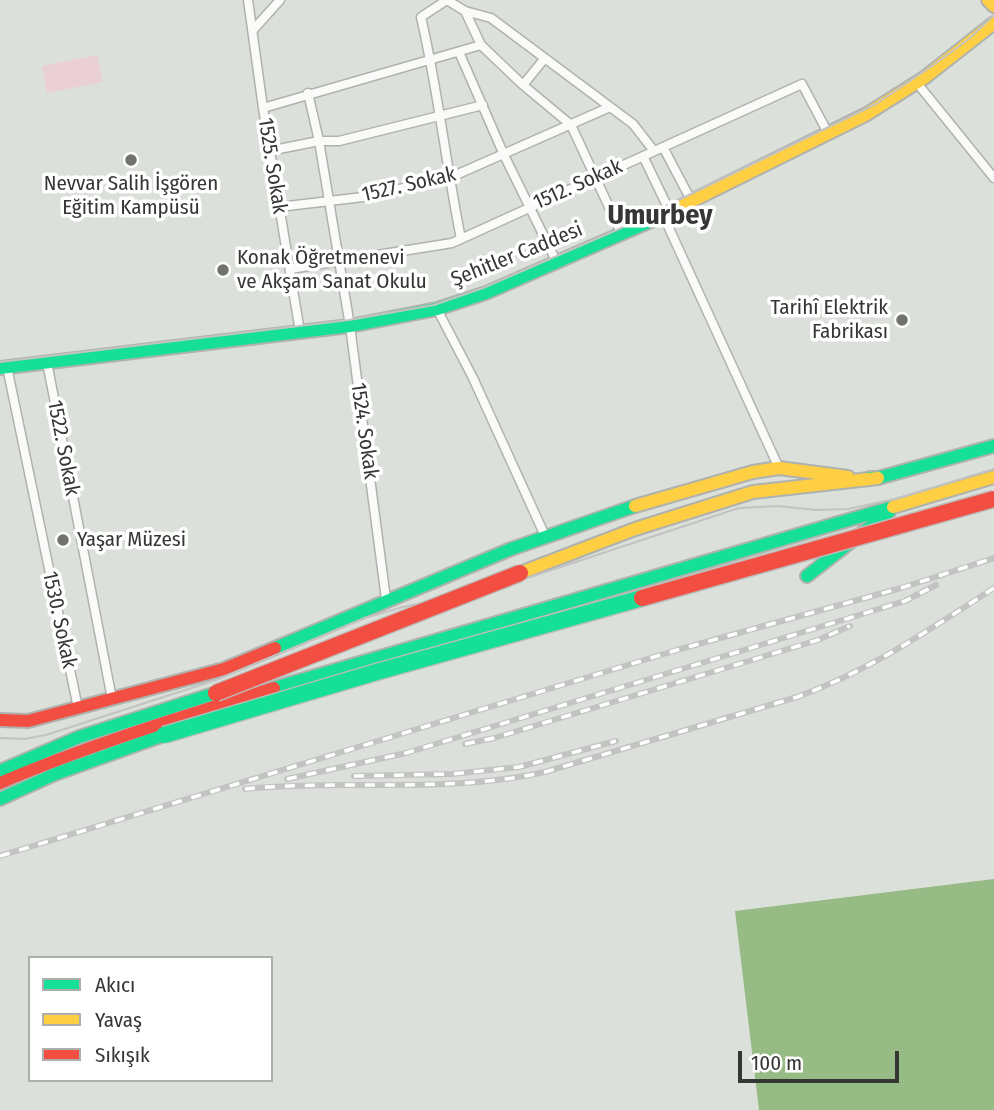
<!DOCTYPE html>
<meta charset="utf-8">
<style>
body{margin:0}
#map{position:relative;width:994px;height:1110px;overflow:hidden;background:#dce0da;font-family:"Fira Sans Condensed",sans-serif}
canvas{display:block}
.legend{position:absolute;left:28px;top:956px;width:245px;height:126px;box-sizing:border-box;background:#fff;border:2px solid #aeafad;margin:0;padding:9px 12px;list-style:none;font-size:21px;color:#343733}
.legend li{display:flex;align-items:center;gap:14px;height:35px}
.legend b{width:35px;border:2px solid #aeafad}
.scale{position:absolute;left:738px;top:1051px;width:161px;height:32px;box-sizing:border-box;border:4px solid #343733;border-top:0;padding-left:9px;font-size:21px;line-height:24px;white-space:nowrap;color:#343733;-webkit-text-stroke:5px #fff;paint-order:stroke}
</style>
<div id="map">
<canvas width="994" height="1110"></canvas>
<ul class="legend">
<li><b style="height:9px;background:#16e098"></b>Akıcı</li>
<li><b style="height:9px;background:#ffcf43"></b>Yavaş</li>
<li><b style="height:9px;background:#f24e42"></b>Sıkışık</li>
</ul>
<div class="scale">100 m</div>
</div>
<script>
const ctx = document.querySelector('canvas').getContext('2d');
ctx.lineJoin = 'round';
function fillPath(path, color) {
  ctx.fillStyle = color;
  ctx.fill(path, 'evenodd');
}
function stroke(path, color, width, dash) {
  ctx.strokeStyle = color;
  ctx.lineWidth = width;
  ctx.lineCap = dash ? 'butt' : 'round';
  ctx.setLineDash(dash || []);
  ctx.stroke(path);
}
function drawText(font, color, halo, rows, align = 'center') {
  ctx.font = font + ' "Fira Sans Condensed",sans-serif';
  ctx.lineWidth = 7;
  ctx.setLineDash([]);
  ctx.textBaseline = 'middle';
  ctx.strokeStyle = halo;
  ctx.fillStyle = color;
  for (const [text, x, y, turn = 0] of rows) {
    ctx.save();
    ctx.translate(x, y);
    ctx.rotate((+turn || 0) * Math.PI / 180);
    ctx.textAlign = isNaN(turn) ? turn : align;
    if (halo) ctx.strokeText(text, 0, 0);
    ctx.fillText(text, 0, 0);
    ctx.restore();
  }
}
const green = new Path2D(`
 M97 55 103 82 47 93 42 66Z`);
const water = new Path2D(`
 M994 879V1110H759L735 911Z`);
const street = new Path2D(`
 M248 0 263 108 300 332
 M447 0 465 11 491 18 633 124 654 151
 M447 0 421 17C438 90 446 165 461 239
 M253 30 280 0
 M481 45 523 85 571 125 622 235
 M459 52 504 155 557 263
 M917 83 994 178
 M523 85 545 58
 M308 93 319 141 350 326 386 599
 M263 108 481 45 465 11
 M663 147 692 202
 M269 151 319 141H339L483 105
 M643 156 670 212
 M279 207 363 197 449 178 610 107
 M663 215 779 468
 M290 269 452 243 802 84 829 135
 M437 309 473 378 546 538
 M47 362 112 699
 M7 367 78 708`);
const fast = new Path2D(`
 M0 368 350 326 437 309 486 293 651 221
 M870 478H878L994 446
 M807 576 889 512
 M275 648 511 549 635 506
 M274 688 893 507
 M0 771 79 737 216 693
 M0 799 55 774 164 735`);
const slow = new Path2D(`
 M988 0 994 6
 M651 221 867 114 924 78 994 23
 M635 506 753 472 779 468 848 477
 M893 507 994 477
 M520 573 635 529 753 492 878 478`);
const jam = new Path2D(`
 M0 720 28 721 224 669 275 648
 M0 783C89 745 181 717 274 688`);
const tram = new Path2D(`
 M0 362 349 320 434 305 483 288 619 229 876 104 935 64 970 38 994 15
 M0 738 24 739 46 735 216 680 365 618 403 607 503 586 739 508 778 506 816 510 848 509 899 498 994 469`);
const rail = new Path2D(`
 M465 744 494 738 818 640 850 626
 M354 776 452 774 519 767 616 741
 M287 779 406 753 905 601 936 585
 M245 789C345 779 446 794 545 772L797 697C871 670 929 630 994 588
 M0 856 677 650 901 588 994 558`);
const fastBridge = new Path2D(`
 M164 735 380 671 642 598`);
const jamBridge = new Path2D(`
 M642 598 994 499
 M216 693 520 573`);
const markers = [
 [131,160,7,"#6f726d"],
 [223,270,7,"#6f726d"],
 [902,320,7,"#6f726d"],
 [63,540,7,"#6f726d"]
];
const streetNames = [
 ["1525. Sokak",272,166,81],
 ["1527. Sokak",409,185,-13],
 ["1512. Sokak",578,185,-24],
 ["Şehitler Caddesi",517,255,-22],
 ["1524. Sokak",364,431,82],
 ["1522. Sokak",63,448,79],
 ["1530. Sokak",59,620,78]
];
const poiNames = [
 ["Nevvar Salih İşgören",131,184,"center"],
 ["Eğitim Kampüsü",131,208,"center"],
 ["Konak Öğretmenevi",237,258],
 ["ve Akşam Sanat Okulu",237,282],
 ["Tarihî Elektrik",888,308,"right"],
 ["Fabrikası",888,332,"right"],
 ["Yaşar Müzesi",77,540]
];
const districtNames = [
 ["Umurbey",660,216]
];
fillPath(green, '#ead0d4');
fillPath(water, '#96bb84');
stroke(street, '#afb2ae', 11);
stroke(fast, '#afb2ae', 16);
stroke(slow, '#afb2ae', 16);
stroke(jam, '#afb2ae', 16);
stroke(street, '#fafaf9', 8);
stroke(fast, '#16e098', 12);
stroke(slow, '#ffcf43', 12);
stroke(jam, '#f24e42', 12);
stroke(tram, '#c2c3c2', 2);
stroke(rail, '#c2c3c2', 6);
stroke(rail, '#fff', 3.5, [10]);
stroke(fastBridge, '#bbbdba', 19, []);
stroke(jamBridge, '#bbbdba', 19, []);
stroke(fastBridge, '#16e098', 16);
stroke(jamBridge, '#f24e42', 16);
for (const [x, y, r, color] of markers) {
  const dot = new Path2D();
  dot.arc(x, y, r, 0, 2 * Math.PI);
  ctx.fillStyle = color;
  ctx.fill(dot);
  stroke(dot, '#fff', 2.5);
}
drawText('21px', '#343733', '#fff', streetNames);
drawText('21px', '#343733', '#fff', poiNames, 'left');
drawText('bold 28px', '#343733', '#fff', districtNames);
</script>
